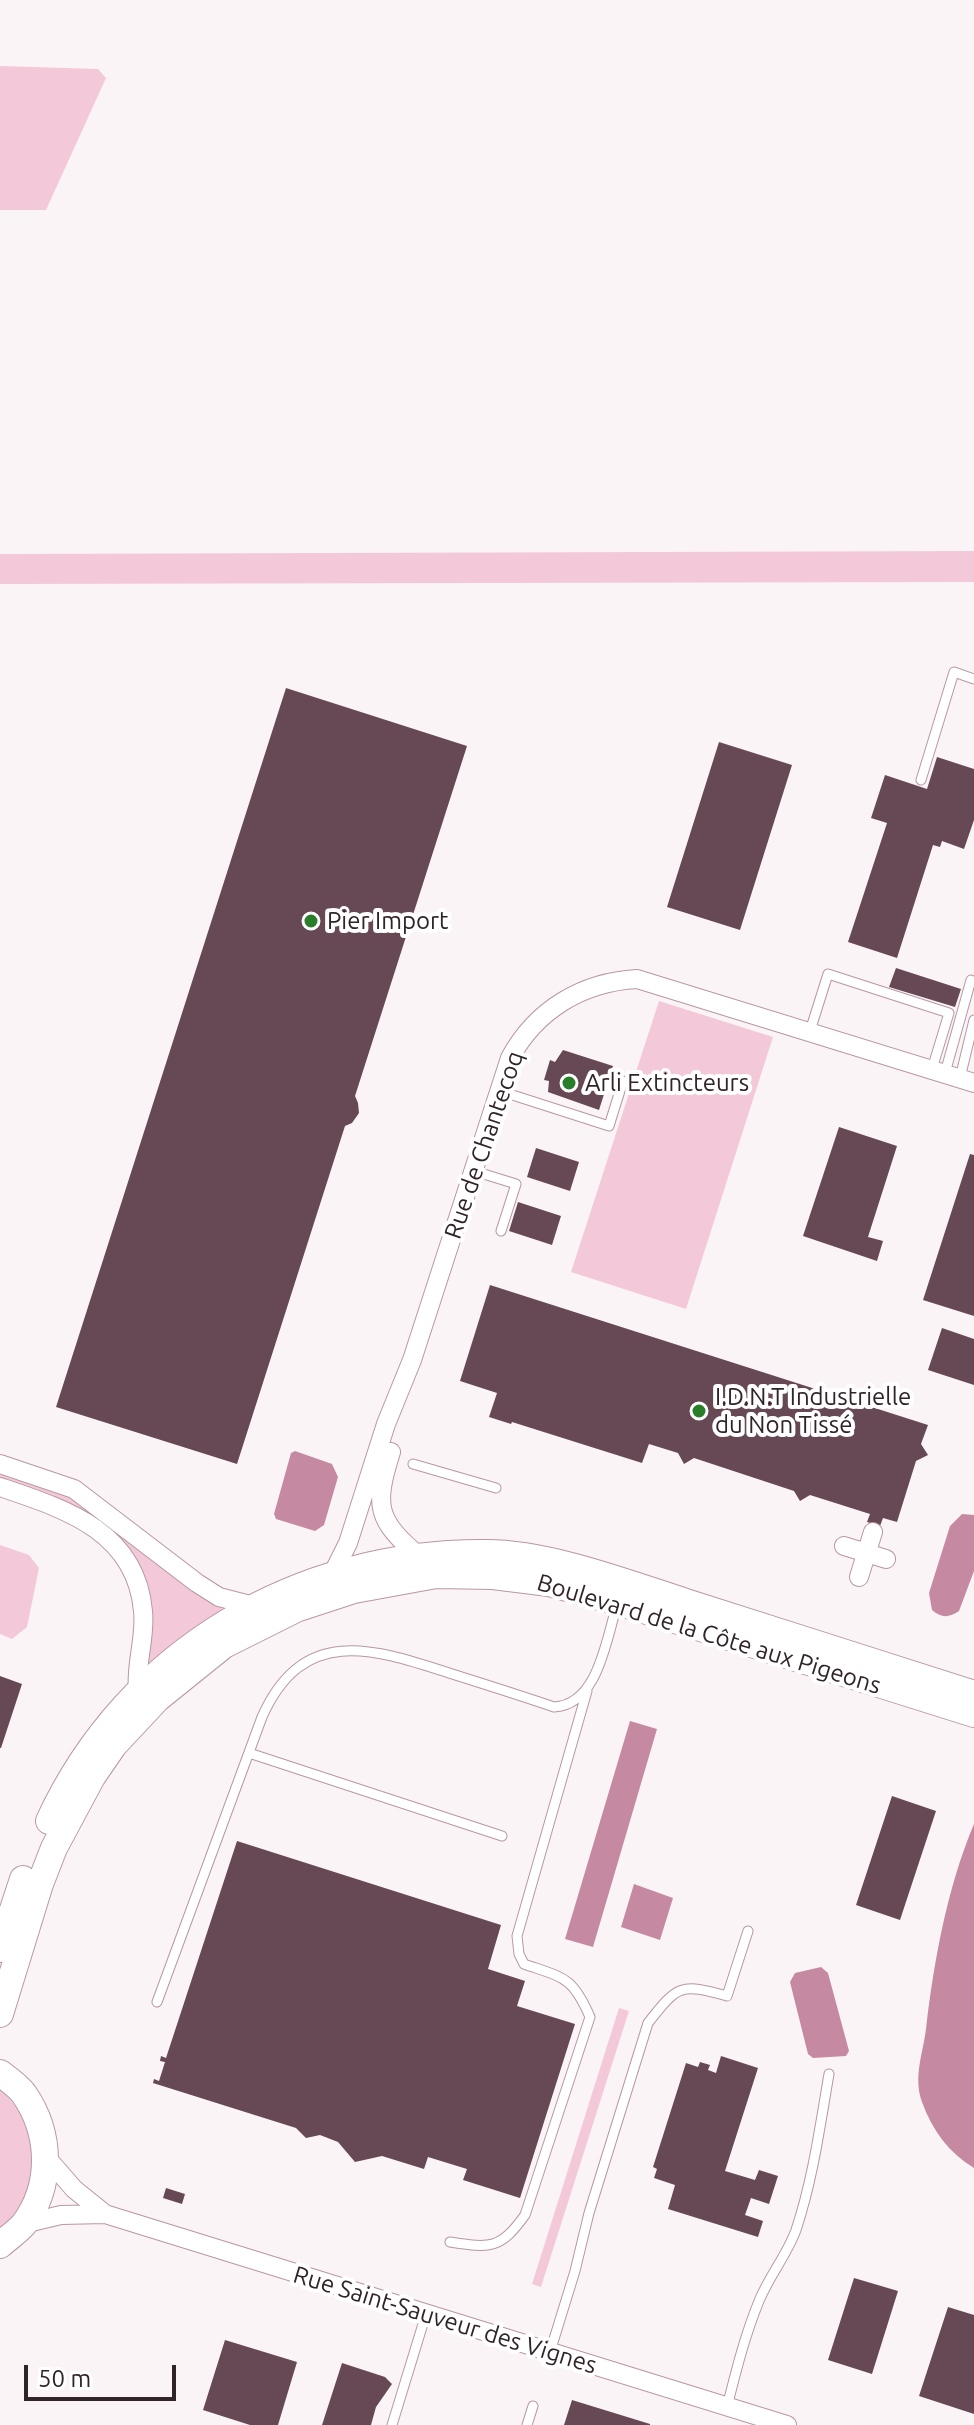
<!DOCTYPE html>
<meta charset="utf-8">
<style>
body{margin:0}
#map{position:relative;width:974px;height:2425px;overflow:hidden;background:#fbf4f6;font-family:Ubuntu,sans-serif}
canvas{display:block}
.scale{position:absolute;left:24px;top:2365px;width:152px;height:36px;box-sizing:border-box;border:4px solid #312429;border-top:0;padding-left:10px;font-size:24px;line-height:28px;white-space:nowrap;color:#312429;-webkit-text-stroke:6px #fff;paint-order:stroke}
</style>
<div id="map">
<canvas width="974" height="2425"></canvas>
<div class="scale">50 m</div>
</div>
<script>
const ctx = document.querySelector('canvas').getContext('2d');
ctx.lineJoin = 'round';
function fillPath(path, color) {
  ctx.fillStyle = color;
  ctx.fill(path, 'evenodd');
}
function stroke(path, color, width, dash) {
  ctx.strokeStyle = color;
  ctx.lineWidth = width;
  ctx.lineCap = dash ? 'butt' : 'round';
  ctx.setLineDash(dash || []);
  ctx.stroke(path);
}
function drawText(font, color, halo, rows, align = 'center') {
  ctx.font = font + ' Ubuntu,sans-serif';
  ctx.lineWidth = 8;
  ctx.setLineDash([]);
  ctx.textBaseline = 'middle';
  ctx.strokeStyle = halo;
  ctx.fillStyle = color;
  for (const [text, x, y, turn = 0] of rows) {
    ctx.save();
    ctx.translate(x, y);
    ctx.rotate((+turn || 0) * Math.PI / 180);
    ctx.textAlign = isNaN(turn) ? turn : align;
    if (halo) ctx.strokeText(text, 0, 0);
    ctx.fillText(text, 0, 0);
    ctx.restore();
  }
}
const green = new Path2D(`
 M0 66 98 69 106 78 46 210H0Z
 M974 551V582L0 584V554Z
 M659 1001 773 1037 686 1309 571 1272Z
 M0 1471 68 1494 214 1605 230 1612 147 1671 151 1641 134 1562 0 1481Z
 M0 1545 29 1555 39 1568 27 1627 12 1639 0 1634Z
 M619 2008 629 2011 541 2287 532 2284Z
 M0 2089C45 2131 45 2187 0 2230Z`);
const water = new Path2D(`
 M295 1451 332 1464 338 1477 324 1525 315 1531 276 1519 274 1514 291 1453Z
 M962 1514 974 1515V1571L959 1611C949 1618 941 1618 932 1610L929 1593 950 1526Z
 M630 1721 657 1729 593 1947 565 1939Z
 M974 1824V2168C949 2153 932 2130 922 2102 913 2077 923 2053 926 2029 934 1961 947 1888 974 1824Z
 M634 1884 673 1898 660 1940 621 1927Z
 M821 1967 828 1973 849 2051 846 2056 813 2058 808 2054 790 1982 795 1973Z`);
const building = new Path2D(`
 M286 688 467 746 355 1096 358 1103 359 1113 352 1123 345 1126 237 1464 56 1407Z
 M719 742 792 765 740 930 667 907Z
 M937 757 974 769V820L964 849 942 841 940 847 933 845 897 958 848 942 887 823 871 818 885 775 927 789Z
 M896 968 961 989 955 1007 889 987Z
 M563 1050 613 1066 599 1110 548 1092 549 1081 544 1080 550 1060 555 1062Z
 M839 1127 897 1146 868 1237 883 1241 877 1261 803 1236Z
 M536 1148 579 1162 570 1191 527 1177Z
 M970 1154 974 1155V1316L923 1300Z
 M518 1202 561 1216 552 1245 509 1231Z
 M490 1285 928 1425 921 1444 928 1455 916 1461 897 1522 883 1518 880 1526 867 1522 870 1514 810 1495 800 1501 794 1491 694 1458 684 1464 678 1453 649 1444 642 1463 512 1422 511 1424 489 1417 497 1393 460 1381Z
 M942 1328 974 1339V1385L928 1370Z
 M0 1676 22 1684 1 1748H0Z
 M892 1796 936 1811 900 1920 856 1905Z
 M237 1841 501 1925 488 1969 525 1981 517 2006 575 2024 520 2198 463 2180 467 2169 428 2157 424 2169 382 2156 355 2162 338 2142 320 2135 306 2138 296 2128 153 2083 154 2079 159 2081 165 2062 160 2061 161 2056 166 2058Z
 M721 2056 758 2068 725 2171 755 2180 759 2170 778 2176 769 2204 751 2198 745 2215 763 2221 758 2237 668 2209 675 2185 654 2178 657 2169 653 2167 686 2063 698 2067 700 2062 710 2065 708 2070 716 2073Z
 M166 2188 185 2194 182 2204 163 2198Z
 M854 2278 898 2291 872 2374 828 2360Z
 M948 2307 974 2315V2414L919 2396Z
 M225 2340 297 2362 278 2425H250L203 2410Z
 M342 2363 385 2377 392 2384 376 2407 371 2425H322Z
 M572 2400 650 2424V2425H564Z`);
const lane = new Path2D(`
 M921 780 954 672 974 679
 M810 1031 828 974 949 1013 932 1069
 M945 1073 971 980
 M960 1078 974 1020
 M500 1091 609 1126 623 1081
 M474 1171 516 1184 501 1231
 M413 1464 496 1488
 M249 1753 502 1836
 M157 2002 262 1717C303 1625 372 1648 449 1673 484 1684 519 1695 554 1707 598 1705 606 1640 617 1605
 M450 2242C490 2248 500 2250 525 2215L590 2017C572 1976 564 1978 524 1964L519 1954 517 1936 587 1691
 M550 2352 575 2271 589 2213 648 2023C678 1985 680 1983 727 1996L748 1931
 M727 2407C736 2371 745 2335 759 2301 769 2276 787 2255 796 2230 813 2179 820 2126 829 2074
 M392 2425 426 2314
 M527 2425 533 2406`);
const street = new Path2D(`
 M391 1452C374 1506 376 1520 420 1557
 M0 1464 74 1489 197 1583 219 1597 254 1606
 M0 1487C65 1509 136 1531 143 1611 146 1638 135 1664 138 1691
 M844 1546 886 1559
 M332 1575 348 1543 386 1424 412 1360 510 1058C536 1010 582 982 637 979L974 1083
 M859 1577 873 1532
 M47 2158 74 2189 105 2214
 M23 2224 61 2215 105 2214 787 2425`);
const secondary = new Path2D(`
 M49 1821C128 1650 300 1551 487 1553 548 1553 627 1583 686 1602 782 1633 878 1663 974 1694
 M0 1949 23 1879
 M0 2014 40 1884 54 1848 92 1777 114 1745 157 1699 224 1645 296 1609 354 1590 436 1575 493 1576 549 1583 621 1603 974 1714
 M0 2073C8 2079 18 2086 24 2094 51 2133 53 2185 24 2224 17 2232 8 2238 0 2245`);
const markers = [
 [311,921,8,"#2a7e2a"],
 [569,1083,8,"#2a7e2a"],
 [699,1411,8,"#2a7e2a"]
];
const poiNames = [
 ["Pier Import",327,921],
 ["Arli Extincteurs",585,1083],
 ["I.D.N.T Industrielle",715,1397],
 ["du Non Tissé",715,1425]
];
const streetNames = [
 ["Rue de Chantecoq",484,1145,-71],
 ["Boulevard de la Côte aux Pigeons",709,1634,17],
 ["Rue Saint-Sauveur des Vignes",445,2320,17]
];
fillPath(green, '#f3c9d9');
fillPath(water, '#c689a2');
fillPath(building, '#664955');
stroke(lane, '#b897a3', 11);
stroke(street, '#b897a3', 20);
stroke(secondary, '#b897a3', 28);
stroke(lane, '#fff', 9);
stroke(street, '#fff', 18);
stroke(secondary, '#fff', 26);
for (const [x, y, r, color] of markers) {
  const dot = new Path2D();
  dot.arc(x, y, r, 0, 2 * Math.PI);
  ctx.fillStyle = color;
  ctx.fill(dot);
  stroke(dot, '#fff', 3);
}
drawText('24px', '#312429', '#fff', poiNames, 'left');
drawText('24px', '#312429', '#fff', streetNames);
</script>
